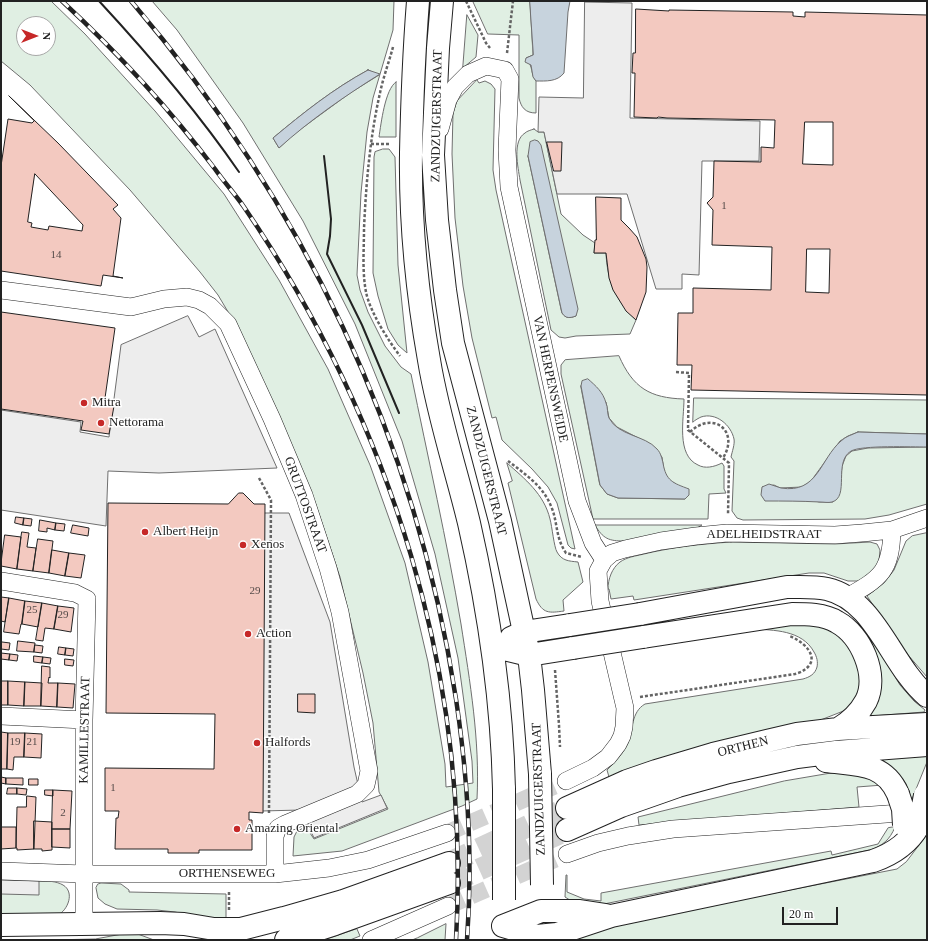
<!DOCTYPE html>
<style>
body{margin:0}
#map{position:relative;width:928px;height:941px;overflow:hidden;background:#fff;font-family:Georgia,serif}
canvas{display:block}
.frame{position:absolute;inset:0;border:2px solid #222;pointer-events:none}
.north{position:absolute;left:16px;top:16px;width:40px;height:40px;box-sizing:border-box;background:#fff;border:1px solid #a7a7a7;border-radius:50%;rotate:90deg;font-size:11px;font-weight:700;line-height:16px;text-align:center;color:#222}
.north::after{content:'';display:block;margin:auto;width:14px;height:18px;background:#c62828;clip-path:polygon(50% 0,100% 100%,50% 72%,0 100%)}
.scale{position:absolute;left:782px;top:907px;width:56px;height:18px;box-sizing:border-box;border:2px solid #222;border-top:0;padding-left:5px;font-size:12px;line-height:14px;white-space:nowrap;color:#222;-webkit-text-stroke:3px #fff;paint-order:stroke}
</style>
<div id="map">
<canvas width="928" height="941"></canvas>
<div class="frame"></div>
<div class="north">N</div>
<div class="scale">20 m</div>
</div>
<script>
const ctx = document.querySelector('canvas').getContext('2d');
ctx.lineJoin = 'round';
function fillPath(path, color) {
  ctx.fillStyle = color;
  ctx.fill(path, 'evenodd');
}
function stroke(path, color, width, dash) {
  ctx.strokeStyle = color;
  ctx.lineWidth = width;
  ctx.lineCap = dash ? 'butt' : 'round';
  ctx.setLineDash(dash || []);
  ctx.stroke(path);
}
function drawText(font, color, halo, rows, align = 'center') {
  ctx.font = font + ' Georgia,serif';
  ctx.lineWidth = 3;
  ctx.setLineDash([]);
  ctx.textBaseline = 'middle';
  ctx.strokeStyle = halo;
  ctx.fillStyle = color;
  for (const [text, x, y, turn = 0] of rows) {
    ctx.save();
    ctx.translate(x, y);
    ctx.rotate((+turn || 0) * Math.PI / 180);
    ctx.textAlign = isNaN(turn) ? turn : align;
    if (halo) ctx.strokeText(text, 0, 0);
    ctx.fillText(text, 0, 0);
    ctx.restore();
  }
}
const green = new Path2D(`
 M1 1H51L85 34 155 111 224 194 279 280 328 369 370 465 405 563 428 662 445 764 446 787 473 783 472 761 458 658 435 554 402 441 355 324 303 221 243 123 177 30 152 1H394L393 30 373 98 367 132 361 193 357 275 360 290 368 312 385 346 401 367 411 374C428 458 447 541 461 624 470 682 480 740 477 799L462 806 342 851 293 856 294 837 297 831 306 827 314 839 388 809 379 792 373 723 363 673 340 577 315 502 282 425 237 327 218 295 200 272 130 190 30 85 1 61ZM24 24H48V48H24ZM368 70 379 75 350 93 294 134 279 148 273 138C303 113 333 89 368 70Z
 M473 1H530L533 55 526 58C534 68 530 73 536 81V113C525 113 521 107 519 98V35L488 34Z
 M467 15 478 35 476 57 463 68Z
 M477 80 479 83 485 81 491 84 495 89 493 170 496 190 575 549 571 548 568 545 557 503 548 487 532 469 502 440 496 417 492 418 472 338 463 286 455 218 452 154 453 113 457 101Z
 M396 82V137H379C381 124 385 89 396 82Z
 M534 129 538 132H544L561 214 583 235 595 243 594 253H606C607 280 616 301 636 320L630 334 576 336 565 338 559 337 551 330 520 180C518 167 512 141 525 133 527 131 531 130 534 129ZM528 156 576 316C570 318 566 319 562 313Z
 M383 149H389L395 157 398 265 407 353 398 345 388 329 378 296 373 273 374 157 375 152Z
 M619 356C633 388 650 398 684 399 684 419 676 455 698 465 705 469 714 467 722 463L724 466V489L726 493 709 494 708 519H593L561 374V365L565 360ZM581 386 606 402 609 418 617 427 650 444 662 457 664 471 669 480 676 484 685 499 618 498 607 494 600 485Z
 M694 398 927 400V434L858 432 848 436 840 441 811 481 802 487 780 488 774 485 762 487 819 502H833L841 477 842 466 846 456 852 451 868 448 927 447V504L889 515 865 519 743 520 737 518 732 511 734 461 731 457C732 452 735 444 734 439 731 425 716 412 701 417 699 418 695 420 693 422Z
 M507 463C525 479 544 494 550 519 552 526 554 547 557 552 562 561 569 561 578 562L583 582 563 600 564 611C549 613 543 614 536 599L508 483 512 481Z
 M595 525H702L697 528 624 541C609 541 603 539 595 525Z
 M927 533V677L902 648 867 596 884 583 894 570 906 541 912 536Z
 M731 542 835 544 870 542 877 544 880 550 879 561 875 571 859 581H848L824 573H809L634 600 633 596 611 599 609 589H608C608 579 612 568 620 562 627 557 636 556 644 554 673 547 702 544 731 542Z
 M799 621 841 632 863 672 857 701 846 710 818 721 609 777 607 770C615 762 623 754 628 743 633 730 631 712 645 704L803 679C810 677 815 674 817 667 818 662 817 657 814 652 802 630 774 630 752 629Z
 M871 637 900 685 914 701 925 710 924 712 872 716 869 714 866 640Z
 M927 755V762L912 799C909 795 908 789 906 784 899 772 888 766 877 759Z
 M850 770 883 785 857 787 859 807 639 825 638 817 784 781Z
 M895 827C890 840 882 846 870 850L604 904 573 902 565 897 566 875H567V892L584 899 601 901V893L831 851 832 855 878 844 888 828Z
 M927 835V940H565L575 934 652 917 897 869 906 862Z
 M40 881C48 881 56 881 63 885 75 892 68 910 58 915L1 919V894Z
 M98 884 101 883 121 884 129 890V892L226 894V924L175 912 157 910 117 909 105 904 98 898 96 888Z
 M446 924 445 940H412L417 938Z
 M357 929 360 936 350 940H324Z
 M128 933H135L154 940H49L95 939Z`);
const parking = new Path2D(`
 M585 2 632 3 630 118 760 121 759 161H702L699 275 682 274V289H656L627 194H557L544 132H538L539 97 583 98Z
 M188 316 199 337 215 329 277 468 159 473 108 471 106 526 1 510V410L81 422 80 432 109 437 121 345Z
 M262 513H289L330 622 354 767 362 802 381 795 387 808 314 838 301 810 262 811Z
 M1 880 39 881V895L1 894Z`);
const water = new Path2D(`
 M530 1H570L568 12 564 73C557 82 546 81 536 81L533 77 531 65 525 62 526 58 533 55Z
 M368 70 380 74C345 96 310 120 279 148L273 138C303 113 333 89 368 70Z
 M535 140 538 141 541 145 578 309 576 316C570 318 566 319 562 313L528 156 530 142Z
 M588 379C596 386 603 392 606 403 608 407 607 414 609 418 618 436 645 435 657 449 661 453 662 459 663 463 666 481 673 483 689 489V495L685 499 618 498 607 494 600 485 581 386 582 381Z
 M858 432 927 434V447C912 447 862 445 851 451 833 462 850 497 832 502 828 503 824 502 820 502 801 501 783 501 765 501L761 495 762 487 769 484C773 485 777 487 781 488 818 494 820 459 841 441 846 436 852 435 858 432Z`);
const building = new Path2D(`
 M636 9 669 11V10L793 12V16L805 17V12L927 15V395L691 390 692 365H677L678 313H693V288L771 290 772 247 712 245 713 210 707 203 713 197 714 161 761 162V147L774 148 775 120 667 118 658 117 657 118 634 117 635 73H632L633 53H635ZM805 122H833V165L803 164ZM807 249H830L829 293 806 292Z
 M9 96 58 143 118 205 113 209 121 218 113 276 123 278 103 275 101 286 1 271V166L8 119 32 123 34 121ZM35 174 83 225 82 231 49 226 48 230 31 227 32 223 28 222Z
 M547 142H562L561 171H554Z
 M596 197 621 198V220L629 228 637 237 646 259 647 267 646 292 636 320 626 311 613 290 609 278 606 253H594L595 240H596Z
 M1 312 115 328 104 405 114 406 109 434 81 430 83 421 1 409Z
 M239 493H243L254 504H265L263 813 249 812V820H252V850H199V853H168V849H115L116 818H118L119 811H105V768L214 769 215 714 106 713 108 503 228 504Z
 M16 517 24 518 23 525 15 523Z
 M24 518 32 519 31 526 23 525Z
 M40 520 56 523 55 530 47 528V532L39 531Z
 M56 523 65 524 64 531 55 530Z
 M73 525 89 528 88 536 71 533Z
 M22 532 29 533 27 547 36 548 33 571 17 569Z
 M5 535 21 537 17 569 1 566Z
 M38 539 53 541 49 573 33 571Z
 M52 550 69 553 65 576 49 573Z
 M69 553 85 555 81 578 65 576Z
 M1 597 9 598 5 622 1 621Z
 M9 598 25 601 22 624H21L19 634 4 632Z
 M25 601 42 603 38 627 22 624Z
 M42 603 58 606 54 629 45 628 43 641 36 640Z
 M58 606 74 608 71 632 54 629Z
 M18 641 35 643 34 652 17 651Z
 M2 642 10 643 9 650 1 649Z
 M35 645 43 646 42 653 34 652Z
 M59 647 66 648 65 655 58 654Z
 M66 648 74 649 73 656 65 655Z
 M1 653 10 654 9 660 1 659Z
 M10 654 18 655 17 661 9 660Z
 M34 656 43 657 42 663 34 662Z
 M43 657 51 658 50 664 42 663Z
 M65 659 74 660 73 666 65 665Z
 M42 666 50 667V678L49 677 48 683H58L57 707 41 706Z
 M1 681H8V705H1Z
 M8 681 25 682 24 706 8 705Z
 M25 682 42 683 41 706H24Z
 M58 683 75 684 73 708 57 707Z
 M298 694H315V713L298 712Z
 M1 732 8 733 7 769H1Z
 M8 733H25L24 757H14L13 770 7 769Z
 M25 733 42 734 41 758 24 757Z
 M1 777 6 778V784L1 783Z
 M6 778H23V785L6 784Z
 M29 779H38V785H29Z
 M8 788H17V794H7Z
 M17 788 27 789 26 795 17 794Z
 M45 790H53V796L45 795Z
 M53 790 72 791 70 829H52Z
 M27 796 36 797 34 849 17 850V848H16L17 807H26Z
 M34 821 52 822V850L42 851V849H34Z
 M1 827H16V848L1 849Z
 M52 829H70V848L52 847Z`);
const streetTunnel = new Path2D(`
 M447 833 566 781
 M448 906 567 854`);
const secondaryTunnel = new Path2D(`
 M449 863 567 808
 M449 883 567 830`);
const path = new Path2D(`
 M466 1 486 43 490 48
 M393 47C389 62 383 78 380 93 370 137 366 184 364 229 364 250 362 271 366 292 370 312 388 340 400 356
 M507 53 513 1
 M371 144H391
 M676 372 689 373 688 430 729 463 728 515
 M690 432C713 410 740 431 723 458
 M508 461C525 474 543 486 551 506 558 522 555 537 566 553L582 557
 M259 478 271 500 269 813
 M555 670 559 725 560 747
 M640 697 795 674C798 673 802 672 804 670 823 658 802 640 789 636
 M229 910V891`);
const street = new Path2D(`
 M440 129 448 100 455 87 468 74 486 66 505 70 510 79 507 150 509 187 577 501 593 543 604 560
 M1 290 131 307 164 299 187 297 199 300 210 306 228 324 272 419 304 495 328 568 340 612 369 771 366 785 357 794 285 824 278 828 275 836V874
 M1 581 75 593 87 599 84 720V924
 M847 597C881 578 891 571 892 530
 M1 716 84 720
 M566 781 593 768 608 757 618 744 622 736 624 727 625 708 600 601 598 571 604 560 612 553 625 549 661 541 696 536 727 533 835 535 862 533 892 530 927 518
 M567 854 598 843 628 836 673 829 915 812
 M1 871 84 874H275L329 868 368 860 447 833
 M371 940 448 906`);
const secondary = new Path2D(`
 M418 1C414 52 412 102 411 153 410 222 417 292 429 360 438 416 456 469 469 523 489 611 502 699 504 789
 M442 1 438 48 433 155 437 220 445 290 453 343 500 521 529 655 533 690 540 774
 M640 614 787 587C800 587 814 586 827 589 876 600 891 666 927 696
 M643 637 792 614C806 614 824 614 837 622 861 635 879 675 866 701 859 714 850 722 838 729
 M511 638 524 632 570 625
 M492 646 529 655 573 648
 M826 761C857 765 884 762 898 794
 M567 808 627 781 656 771 713 754 767 741 797 734 838 729 927 724
 M567 830 621 806 678 786 729 772 797 757 836 752 927 745
 M1 925 160 923 184 924 214 929H241L284 918 343 901 449 863
 M503 926 537 936 557 934 611 916 873 861C893 854 910 843 920 823
 M503 926 541 911H580L606 915
 M286 940 335 924 449 883`);
const rail = new Path2D(`
 M62 1C118 53 169 108 215 169 224 182 235 194 244 207 392 424 471 676 456 940
 M131 1C303 202 416 438 456 699 468 779 473 860 467 940`);
const secondaryBridge = new Path2D(`
 M570 625 640 614
 M573 648 643 637
 M540 774 542 885
 M898 794 903 809 904 825
 M920 823 925 795
 M504 900V789`);
const wall = new Path2D(`
 M99 1C149 55 197 111 239 172
 M324 156 331 219 330 236 327 254 362 325 399 413`);
const markers = [
 [84,403,4,"#c62828"],
 [101,423,4,"#c62828"],
 [145,532,4,"#c62828"],
 [243,545,4,"#c62828"],
 [248,634,4,"#c62828"],
 [257,743,4,"#c62828"],
 [237,829,4,"#c62828"]
];
const numberNames = [
 ["1",724,206],
 ["14",56,255],
 ["29",255,591],
 ["25",32,610],
 ["29",63,615],
 ["19",15,742],
 ["21",32,742],
 ["1",113,788],
 ["2",63,813]
];
const streetNames = [
 ["ZANDZUIGERSTRAAT",437,116,-89],
 ["VAN HERPENSWEIDE",550,379,78],
 ["ZANDZUIGERSTRAAT",486,471,76],
 ["GRUTTOSTRAAT",305,505,70],
 ["ADELHEIDSTRAAT",764,535],
 ["KAMILLESTRAAT",85,730,-89],
 ["ORTHEN",743,747,-14],
 ["ZANDZUIGERSTRAAT",539,789,-92],
 ["ORTHENSEWEG",227,874]
];
const poiNames = [
 ["Mitra",92,403],
 ["Nettorama",109,423],
 ["Albert Heijn",153,532],
 ["Xenos",251,545],
 ["Action",256,634],
 ["Halfords",265,743],
 ["Amazing Oriental",245,829]
];
fillPath(green, '#e0efe3');
stroke(green, '#6f6f6f', 1);
fillPath(parking, '#ededed');
stroke(parking, '#6f6f6f', 1);
fillPath(water, '#c7d3dd');
stroke(water, '#6f6f6f', 1);
fillPath(building, '#f3c9c0');
stroke(building, '#222', 1);
stroke(streetTunnel, '#d3d3d3', 17, [17, 8]);
stroke(secondaryTunnel, '#d3d3d3', 22, [22, 11]);
stroke(street, '#222', 18);
stroke(secondary, '#222', 24);
stroke(path, '#646464', 2.5, [3, 2]);
stroke(street, '#fff', 17);
stroke(secondary, '#fff', 22);
stroke(rail, '#222', 4.5);
stroke(rail, '#fff', 3, [9]);
stroke(secondaryBridge, '#222', 24, []);
stroke(secondaryBridge, '#fff', 22);
stroke(wall, '#222', 2);
for (const [x, y, r, color] of markers) {
  const dot = new Path2D();
  dot.arc(x, y, r, 0, 2 * Math.PI);
  ctx.fillStyle = color;
  ctx.fill(dot);
  stroke(dot, '#fff', 1.5);
}
drawText('11px', '#564c4a', null, numberNames);
drawText('13px', '#222', '#fff', streetNames);
drawText('13px', '#222', '#fff', poiNames, 'left');
</script>
